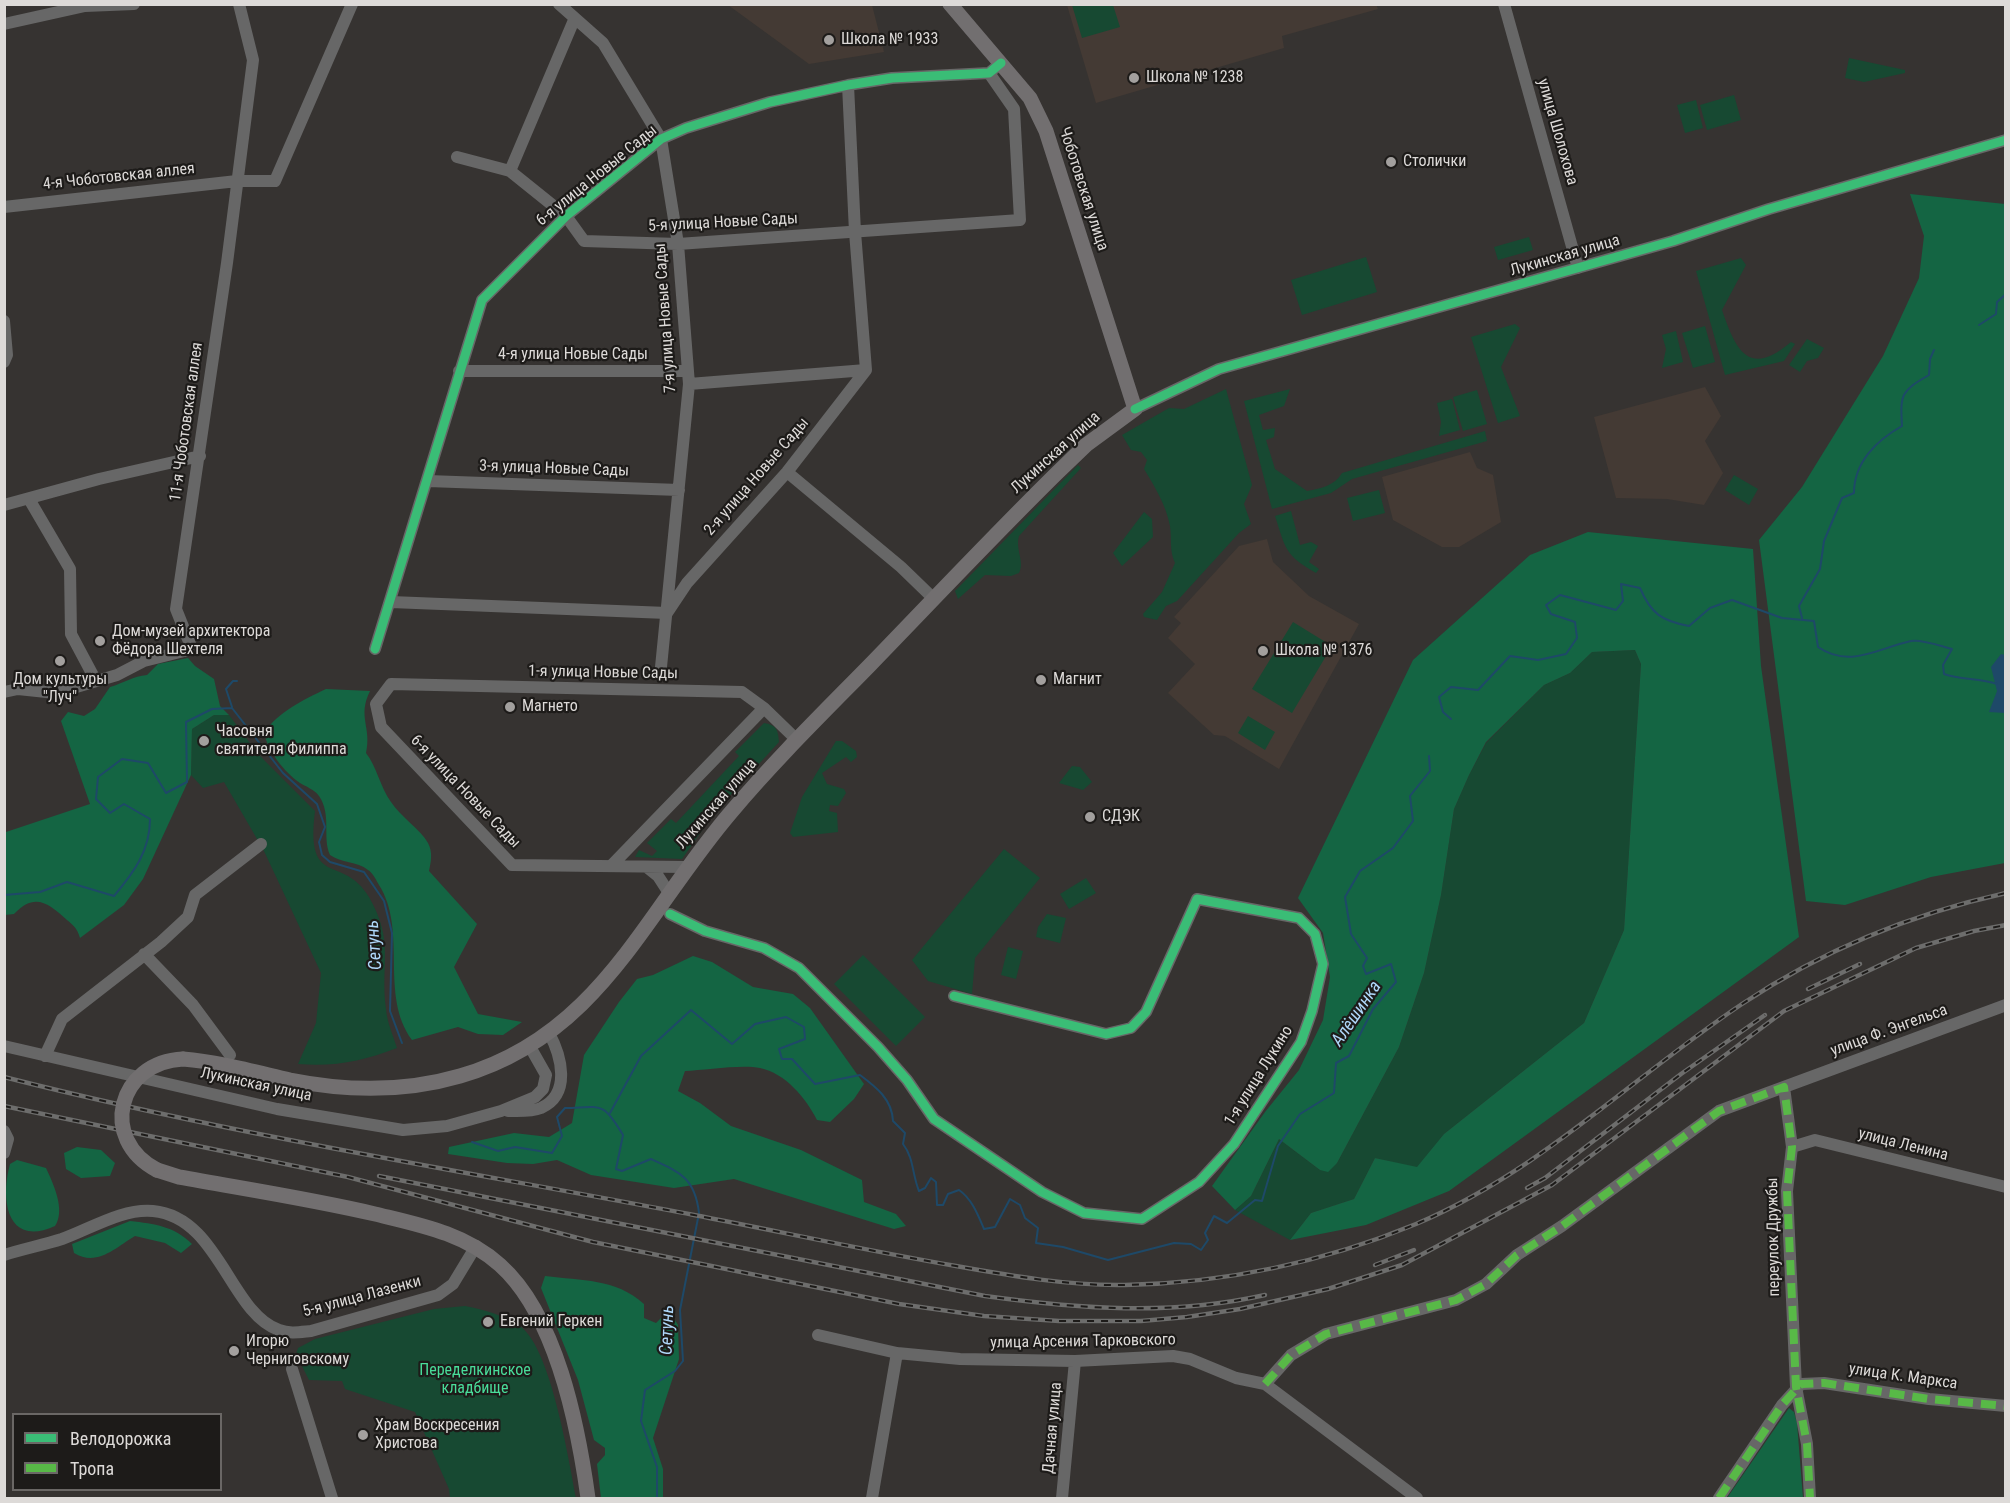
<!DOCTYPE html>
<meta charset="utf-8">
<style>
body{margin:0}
#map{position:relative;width:2010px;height:1503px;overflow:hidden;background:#363331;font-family:"Roboto Condensed",sans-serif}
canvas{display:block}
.frame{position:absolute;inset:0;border:6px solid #dddad8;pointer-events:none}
.legend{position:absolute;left:12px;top:1413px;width:210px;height:78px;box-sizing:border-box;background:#1d1b19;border:2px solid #6a6765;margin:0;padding:8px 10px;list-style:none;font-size:18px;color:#dddad8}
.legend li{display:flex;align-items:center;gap:12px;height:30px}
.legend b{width:30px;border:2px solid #6a6765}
</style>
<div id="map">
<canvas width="2010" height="1503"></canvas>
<div class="frame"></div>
<ul class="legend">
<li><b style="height:8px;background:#3abd76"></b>Велодорожка</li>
<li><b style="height:8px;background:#58b947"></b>Тропа</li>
</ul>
</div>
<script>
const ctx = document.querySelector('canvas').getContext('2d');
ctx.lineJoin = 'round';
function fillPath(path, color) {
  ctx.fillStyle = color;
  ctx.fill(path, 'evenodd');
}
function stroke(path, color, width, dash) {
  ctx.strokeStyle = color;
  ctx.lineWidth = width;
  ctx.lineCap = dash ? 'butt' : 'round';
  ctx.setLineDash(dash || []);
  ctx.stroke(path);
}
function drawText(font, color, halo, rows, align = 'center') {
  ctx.font = font + ' "Roboto Condensed",sans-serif';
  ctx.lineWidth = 4.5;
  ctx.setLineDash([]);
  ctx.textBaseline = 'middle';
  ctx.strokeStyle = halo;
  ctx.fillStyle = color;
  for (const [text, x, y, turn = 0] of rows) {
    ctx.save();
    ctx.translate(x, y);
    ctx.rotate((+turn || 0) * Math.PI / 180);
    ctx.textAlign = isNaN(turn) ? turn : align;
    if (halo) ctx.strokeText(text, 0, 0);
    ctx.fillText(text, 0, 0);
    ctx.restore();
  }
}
const built = new Path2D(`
 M1376 4 1378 9 1282 36 1284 48 1096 103 1067 5Z
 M728 5H872L884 52 809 64Z
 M1705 387 1721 416 1705 441 1723 473 1704 505 1667 499 1616 498 1594 417Z
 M1470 452 1477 468 1493 475 1501 522 1459 547H1442L1393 520 1382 477Z
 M1267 539 1273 562 1309 596 1359 624 1279 769 1225 736 1214 735 1168 693 1195 664 1168 638 1181 623 1174 617 1239 546Z`);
const green = new Path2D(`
 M1072 5H1113L1120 27 1082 38Z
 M1849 58 1905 70V73L1864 82 1845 78Z
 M1734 95 1741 120 1707 130 1700 105Z
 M1696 100 1703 128 1685 133 1677 105Z
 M1529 237 1533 250 1498 260 1494 247Z
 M1366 257 1377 292 1302 315 1291 280Z
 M1741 258 1746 265 1722 310C1736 351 1749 378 1791 342L1795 344 1784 361 1725 375 1696 271Z
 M1515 324 1520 328 1501 367 1520 416 1498 423 1471 337Z
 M1705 326 1715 362 1693 368 1682 333Z
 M1676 331 1683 362 1662 368 1666 349 1662 335Z
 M1807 339 1824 348 1818 358 1807 361 1800 372 1789 365Z
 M1226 389 1252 485 1244 504 1251 524 1239 533 1177 601 1166 606 1157 620 1144 617 1143 614 1162 592 1175 563C1169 550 1172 540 1170 526 1166 505 1155 487 1144 469L1147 460 1141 452 1131 450 1122 435 1169 408 1184 409Z
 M1290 389 1284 406 1259 415 1263 430 1275 428 1274 437 1266 440 1275 469 1307 491C1322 488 1334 486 1342 473L1485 431 1487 441 1352 479 1331 493 1272 509 1244 401Z
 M1477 390 1487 424 1463 431 1453 397Z
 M1452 399 1460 430 1439 436 1441 422 1437 403Z
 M1078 465 1081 468 1019 536C1015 549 1025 562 1019 573L1011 576 985 575 958 599 955 591Z
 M1734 475 1758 489 1749 505 1725 490Z
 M1379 490 1385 513 1353 521 1347 498Z
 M1291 511 1300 545 1311 542 1318 546 1309 562 1319 569 1316 573C1285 555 1286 550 1275 516Z
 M1144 512 1152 519 1153 537 1122 566 1113 553Z
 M1293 622 1332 646 1292 713 1252 689Z
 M1635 650 1641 664 1624 930 1584 1023 1444 1134 1417 1168 1375 1158 1354 1199 1311 1213 1290 1240 1235 1210 1251 1196 1279 1139 1320 1170 1337 1163 1399 1047 1424 973 1441 895 1454 809 1469 775 1486 743 1544 685 1570 673 1592 652Z
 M214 715H229L259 755 315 811C305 890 343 853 369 897 395 942 380 964 386 1009 387 1022 393 1035 397 1048 363 1061 335 1067 298 1064L316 1023 321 973 264 851 224 782 203 788 191 775 192 729Z
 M1248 716 1275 732 1265 750 1238 733Z
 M764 723C776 725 778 729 779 742L715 812 682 859 635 857 639 850 652 856 657 851 647 843 671 819 676 823 739 756 735 752Z
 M836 741H842L856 751 857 757 851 762 846 757 822 773 827 784 844 789 846 793 838 806 830 805 829 811 837 813 838 832 793 837 790 833 802 797Z
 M1072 766 1080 767 1092 782 1083 790 1059 783Z
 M1004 849 1040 878 975 958 972 994 928 981 912 960Z
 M1086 878 1096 893 1069 909 1060 894Z
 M1047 914 1066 918 1060 943 1036 937 1038 927Z
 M1008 947 1023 951 1016 979 1001 975Z
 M863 955 925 1017 896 1046 834 984Z
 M465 1306C485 1310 504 1315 521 1327 551 1349 569 1461 576 1498H450L449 1489 415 1412 345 1389 342 1381 309 1380 296 1354 298 1348 315 1339 434 1309Z`);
const forest = new Path2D(`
 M1910 194 2005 204V863L1931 877 1845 905 1806 901 1759 540 1802 487 1883 356 1919 278 1924 236Z
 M1588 532 1753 549 1761 666 1799 937 1449 1191 1366 1225 1290 1240 1311 1213 1354 1199 1375 1158 1417 1167 1444 1134 1584 1023 1624 930 1641 664 1635 650 1592 652 1570 673 1544 685 1486 742 1469 775 1454 809 1441 895 1424 973 1399 1047 1337 1163 1328 1172 1320 1170 1279 1139 1251 1196 1235 1210 1212 1186 1265 1112 1299 1070 1323 1020 1330 977 1323 933 1298 898 1413 660 1530 555Z
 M188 658 195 666 214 679 220 706 229 715H214L192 729 191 775 143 879 124 905 80 938C77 928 74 926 67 920 48 903 35 892 14 914L5 915V827L6 832 90 804 61 721 68 712 84 716 95 709 110 687C124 683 133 676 147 675L158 664Z
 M326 689 370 691C357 717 372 727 366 753 377 767 380 787 391 802 400 816 421 830 428 843 433 852 431 862 429 871L477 924 454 967 478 1014 522 1022 503 1035 478 1034 458 1027 412 1040C379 995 408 931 379 885 376 880 373 873 368 870 357 861 341 863 330 855 322 837 332 815 319 796 315 790 305 786 300 783 284 772 268 751 264 733 278 712 303 700 326 689Z
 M693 956 712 962 753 987 793 994 810 1008 864 1084 854 1099 830 1122 817 1120C806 1098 785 1073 760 1068 743 1064 704 1070 685 1071L678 1091 700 1103 731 1126 801 1150 862 1180 864 1202 896 1214 906 1226 894 1229 734 1179 674 1188 591 1175 557 1160 533 1164 507 1163 448 1154 449 1147 514 1133 549 1137 572 1123 584 1055 619 1002 637 979 653 975Z
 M77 1147 101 1150 115 1163 110 1176 81 1178 66 1169 64 1153Z
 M17 1160 46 1168C53 1183 66 1210 55 1226 7 1248 0 1200 10 1164Z
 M130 1221C155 1224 174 1226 192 1244L181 1253 165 1243 135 1236C115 1248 97 1267 74 1253L72 1244Z
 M545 1276C582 1281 615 1278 644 1304V1318L656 1323 661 1318 675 1320 678 1325 679 1359 653 1438 663 1469V1498H601L597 1464 605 1455V1448L594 1440 578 1380 541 1288Z
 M1789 1408 1794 1412 1797 1423 1803 1498H1727Z`);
const water = new Path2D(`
 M2001 654 2005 655V713L1989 712 1997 691 1991 667Z`);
const stream = new Path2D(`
 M1979 325 1996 314 1997 302 2006 294
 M1802 618 1799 606 1820 569 1824 541 1842 498 1854 493C1854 462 1877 440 1902 426 1900 394 1901 391 1929 375L1930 359 1934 350
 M232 707 226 689 233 681H237
 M1451 719 1443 712 1439 697 1451 687 1478 690 1510 656 1538 660 1566 654 1577 638 1575 622 1551 614 1546 605 1560 595 1616 610 1623 601 1621 584 1640 588C1651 614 1662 621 1689 626L1710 608 1732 600 1782 618 1814 621 1818 647C1850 669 1878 648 1911 641 1922 639 1940 646 1952 649L1943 665 1944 674C1961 680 1979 678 1997 684
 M4 895 40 892 67 882 114 896C134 872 150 851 150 819L124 804 110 813 96 799 98 777 122 759 148 763 166 793 187 782 186 722 212 709 232 708 283 773 317 804 325 827 319 842 322 855 330 862 364 872 384 901 392 933 390 1011 402 1043
 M610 1113 641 1056 691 1010 732 1044 755 1024 786 1017 804 1027 805 1039 779 1049 782 1059H792L815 1084 860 1075C876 1087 892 1099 893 1121L905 1133 903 1144C914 1158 912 1174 919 1191L925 1188 931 1178 936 1182 937 1205H943L948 1194 959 1190C972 1199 978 1215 984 1229L995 1227 1010 1199 1020 1205 1025 1218 1038 1228 1036 1243 1063 1247 1108 1260 1174 1243 1191 1244 1201 1250 1208 1240 1205 1233 1214 1216 1227 1223 1255 1200 1262 1201 1278 1146 1300 1114 1334 1093 1336 1063 1349 1056 1373 1009 1396 982 1391 964 1366 974 1363 966 1367 958 1351 934 1345 897 1360 871 1393 848 1413 821 1410 796 1430 771 1429 756
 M472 1142 498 1151 515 1147 552 1153 562 1136 557 1117 565 1108C602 1107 603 1101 623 1135L616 1169 622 1171 651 1159C680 1172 695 1178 699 1213L680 1310 683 1361 675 1371 645 1390 641 1421 657 1467V1498`);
const minor = new Path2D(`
 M559 4 603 43 661 139 678 244 689 384 661 667
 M1504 4 1578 268
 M4 24 85 6 134 4
 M457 157 510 171 566 216 584 241 678 244 1020 220 1014 109 989 73
 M510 171 574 20
 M4 207 237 181H275L352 4
 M4 321 7 355 4 362
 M459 371H687
 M689 384 866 370
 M1135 409 1219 369 1673 241 1769 209 2006 140
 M787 472 901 567 933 598
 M428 481 679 490
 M29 499 70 569 71 634 96 681
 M4 505 99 479 200 456
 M391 602 667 613 687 583 787 472 866 370 855 232 848 85
 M375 649 482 300 566 216 661 139 686 128 770 102 848 85 892 78 989 73 1001 63
 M4 692 18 689 56 693 117 675 144 661 192 649 176 609 227 263 253 60 239 4
 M611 866 764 708
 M686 867 512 865 381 727 376 704 391 684 742 692 764 708 797 740
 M648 868 658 876 669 893
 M670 914 705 931 764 948 799 968 878 1047 907 1080 934 1119 1042 1192 1084 1213 1142 1219 1199 1182 1234 1144 1301 1042 1312 1011 1323 964 1315 934 1299 918 1197 899 1146 1012 1131 1028 1106 1034 954 996
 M144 954 193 1005 230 1055
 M4 1046 277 1109 403 1130 447 1126 501 1111 535 1097 543 1089 546 1075 529 1045
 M45 1056 62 1019 161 942 188 917 195 895 261 844
 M1784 1087 1792 1147 1787 1191 1796 1387 1807 1444 1810 1498
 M508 1111C519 1111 531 1112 541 1108 572 1094 561 1055 549 1033
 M4 1131 8 1139 4 1153
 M1792 1147 1815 1140 2006 1187
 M4 1255C23 1249 43 1245 62 1239 90 1229 123 1208 153 1211 219 1217 230 1313 279 1330 290 1334 300 1332 311 1331L438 1295 453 1284 476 1246
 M818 1335 897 1353 960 1359 1075 1361 1173 1356 1190 1359 1236 1378 1265 1384 1417 1498
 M292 1369 332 1498
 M1265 1384 1291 1355 1326 1334 1456 1300 1486 1284 1517 1255 1562 1226 1719 1111 2006 1005
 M872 1498 897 1353
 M1062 1498 1075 1361
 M1719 1498 1782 1405 1801 1384 1824 1383 1929 1399 2006 1406`);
const major = new Path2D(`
 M183 1059C219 1062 255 1072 290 1080 345 1091 405 1092 460 1076 600 1036 645 912 732 811 775 760 823 713 870 665 932 601 993 536 1057 473L1086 445 1135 409 1046 131 1030 98 950 4
 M157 1170 179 1177C245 1189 311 1199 375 1214 420 1225 464 1233 500 1265 557 1316 578 1426 588 1498`);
const rail = new Path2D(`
 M1808 989 1860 964
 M4 1077C232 1135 464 1171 694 1215 782 1232 869 1251 956 1266 1012 1276 1069 1286 1125 1285 1225 1283 1324 1262 1416 1224 1541 1171 1631 1078 1742 1004 1823 950 1911 914 2006 893
 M4 1106 348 1177 593 1242 899 1304 984 1316 1059 1321H1141L1187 1317 1240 1309 1328 1289 1402 1265 1552 1185 1784 1011 1916 948 1974 931 2006 925
 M379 1176 985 1296C1080 1309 1171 1316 1265 1295
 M1527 1188 1545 1178 1681 1074 1765 1015
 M1375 1265 1414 1250`);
const majorBridge = new Path2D(`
 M157 1170C98 1139 118 1062 183 1059`);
const quiet = new Path2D(`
 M1265 1384 1291 1355 1326 1334 1456 1300 1486 1284 1517 1255 1562 1226 1719 1111 1784 1087 1792 1147 1787 1191 1796 1387 1807 1444 1810 1498
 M1719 1498 1782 1405 1801 1384 1824 1383 1929 1399 2006 1406`);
const cycleway = new Path2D(`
 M1135 409 1219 369 1673 241 1769 209 2006 140
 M375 649 482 300 566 216 661 139 686 128 770 102 848 85 892 78 989 73 1001 63
 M670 914 705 931 764 948 799 968 878 1047 907 1080 934 1119 1042 1192 1084 1213 1142 1219 1199 1182 1234 1144 1301 1042 1312 1011 1323 964 1315 934 1299 918 1197 899 1146 1012 1131 1028 1106 1034 954 996`);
const markers = [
 [829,40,6,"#a3a09e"],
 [1134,78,6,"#a3a09e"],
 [1391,162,6,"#a3a09e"],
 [100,641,6,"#a3a09e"],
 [1263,651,6,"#a3a09e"],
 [60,661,6,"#a3a09e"],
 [1041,680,6,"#a3a09e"],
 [510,707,6,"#a3a09e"],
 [204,741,6,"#a3a09e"],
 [1090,817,6,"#a3a09e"],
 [488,1322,6,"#a3a09e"],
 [234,1351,6,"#a3a09e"],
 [363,1435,6,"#a3a09e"]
];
const poiNames = [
 ["Школа № 1933",841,40],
 ["Школа № 1238",1146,78],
 ["Столички",1403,162],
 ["Дом-музей архитектора",112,632],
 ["Фёдора Шехтеля",112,650],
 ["Школа № 1376",1275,651],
 ["Дом культуры",60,680,"center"],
 ["\"Луч\"",60,698,"center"],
 ["Магнит",1053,680],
 ["Магнето",522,707],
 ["Часовня",216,732],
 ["святителя Филиппа",216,750],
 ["СДЭК",1102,817],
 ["Евгений Геркен",500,1322],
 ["Игорю",246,1342],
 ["Черниговскому",246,1360],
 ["Храм Воскресения",375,1426],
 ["Христова",375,1444]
];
const streetNames = [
 ["улица Шолохова",1557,132,74],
 ["6-я улица Новые Сады",597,176,-39],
 ["4-я Чоботовская аллея",119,177,-6],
 ["Чоботовская улица",1083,189,72],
 ["5-я улица Новые Сады",723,223,-3],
 ["Лукинская улица",1565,256,-16],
 ["7-я улица Новые Сады",666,318,-94],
 ["4-я улица Новые Сады",573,355],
 ["11-я Чоботовская аллея",187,422,-82],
 ["Лукинская улица",1056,453,-42],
 ["3-я улица Новые Сады",554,469,2],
 ["2-я улица Новые Сады",757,477,-49],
 ["1-я улица Новые Сады",603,673,1],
 ["6-я улица Новые Сады",465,792,46],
 ["Лукинская улица",717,804,-49],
 ["улица Ф. Энгельса",1889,1031,-20],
 ["1-я улица Лукино",1259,1076,-58],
 ["Лукинская улица",256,1085,12],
 ["улица Ленина",1903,1145,14],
 ["переулок Дружбы",1774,1237,-91],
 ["5-я улица Лазенки",362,1297,-15],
 ["улица Арсения Тарковского",1083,1342,-1],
 ["улица К. Маркса",1903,1377,8],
 ["Дачная улица",1053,1428,-85]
];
const parkNames = [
 ["Переделкинское",475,1371],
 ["кладбище",475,1389]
];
const waterNames = [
 ["Сетунь",375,945,-94],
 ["Алёшинка",1357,1014,-56],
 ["Сетунь",668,1330,-88]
];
fillPath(built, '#443a34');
fillPath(green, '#174932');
fillPath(forest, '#146543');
fillPath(water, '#1e4968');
stroke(stream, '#1e4968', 2);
stroke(minor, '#676767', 12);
stroke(major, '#726f70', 15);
stroke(rail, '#6d6d6c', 4.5);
stroke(rail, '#1d1b19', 2, [7]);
stroke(majorBridge, '#726f70', 15);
stroke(quiet, '#58b947', 8, [15, 8]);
stroke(cycleway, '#3abd76', 9);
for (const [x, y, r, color] of markers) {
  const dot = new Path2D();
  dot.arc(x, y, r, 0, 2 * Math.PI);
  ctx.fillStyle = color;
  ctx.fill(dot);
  stroke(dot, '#1d1b19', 2);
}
drawText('16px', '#dddad8', '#1d1b19', poiNames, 'left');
drawText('16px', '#dddad8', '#1d1b19', streetNames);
drawText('16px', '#49dd9a', '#1d1b19', parkNames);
drawText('italic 18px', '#afd7f9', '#1d1b19', waterNames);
</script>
